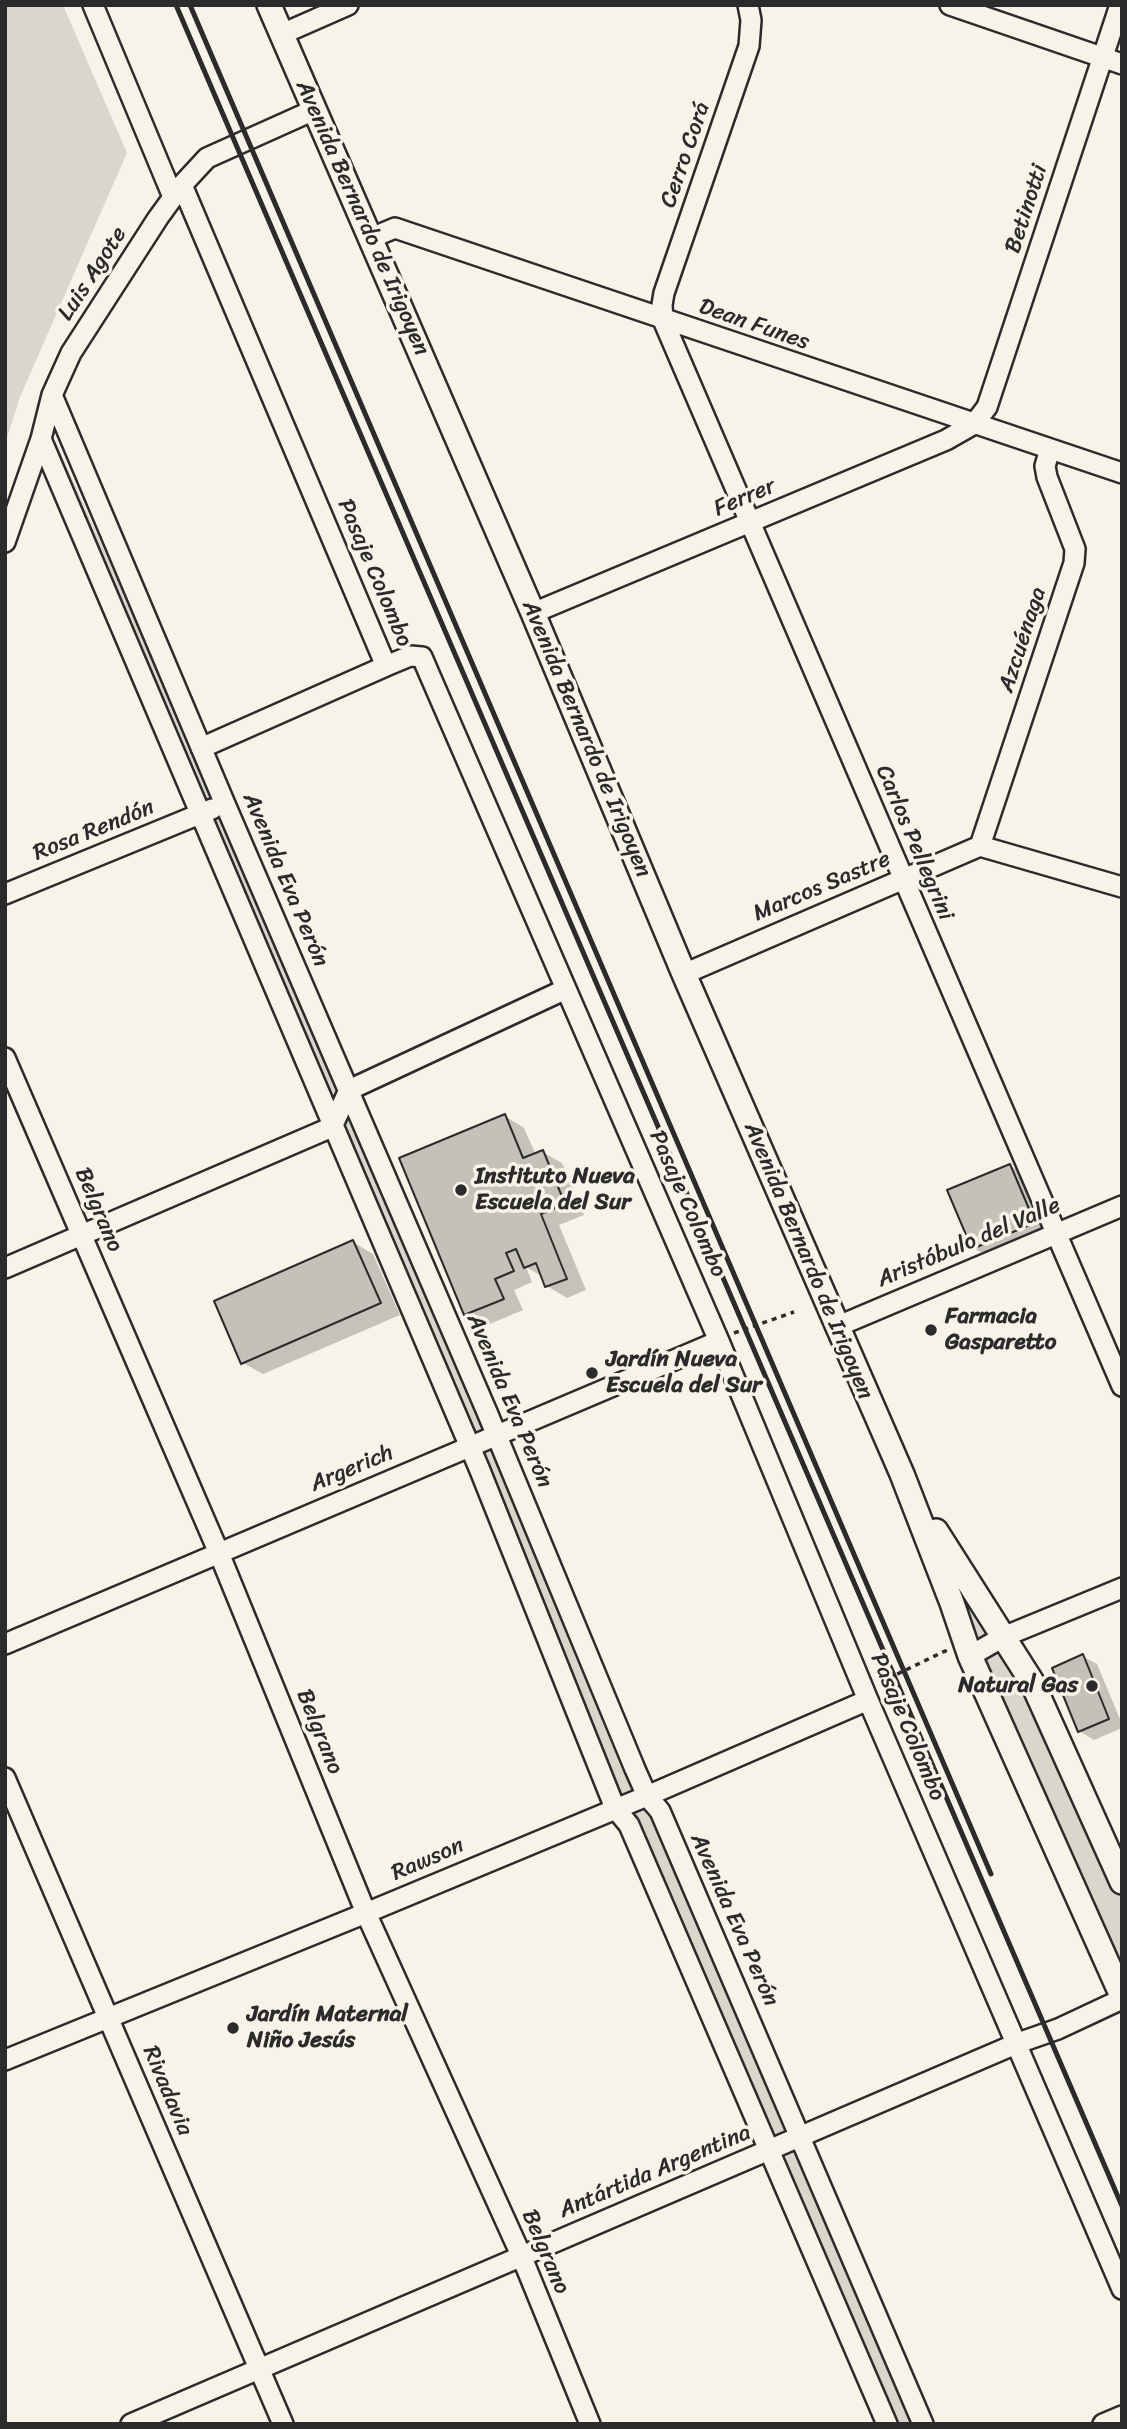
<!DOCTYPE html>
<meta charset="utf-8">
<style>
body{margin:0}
#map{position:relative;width:1127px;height:2429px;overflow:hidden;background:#f7f3e8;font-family:Sriracha,sans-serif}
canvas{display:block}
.frame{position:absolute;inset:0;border:7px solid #2b2b2b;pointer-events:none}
</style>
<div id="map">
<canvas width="1127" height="2429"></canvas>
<div class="frame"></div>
</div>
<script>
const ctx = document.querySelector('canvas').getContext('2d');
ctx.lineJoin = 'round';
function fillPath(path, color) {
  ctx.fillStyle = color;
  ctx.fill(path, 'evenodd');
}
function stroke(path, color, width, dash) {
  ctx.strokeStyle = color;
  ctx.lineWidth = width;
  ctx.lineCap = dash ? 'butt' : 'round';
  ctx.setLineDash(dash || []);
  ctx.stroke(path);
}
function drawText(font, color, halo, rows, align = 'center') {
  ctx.font = font + ' Sriracha,sans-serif';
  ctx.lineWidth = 7;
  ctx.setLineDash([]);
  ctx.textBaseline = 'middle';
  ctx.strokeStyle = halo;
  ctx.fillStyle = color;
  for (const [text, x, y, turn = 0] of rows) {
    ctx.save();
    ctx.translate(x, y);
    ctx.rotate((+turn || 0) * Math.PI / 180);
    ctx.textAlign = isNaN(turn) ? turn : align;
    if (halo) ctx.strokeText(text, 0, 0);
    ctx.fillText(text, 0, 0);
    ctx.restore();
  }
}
const green = new Path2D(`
 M5 5H63L127 153 20 397 5 444Z
 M56 442 207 782 913 2424H893L607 1773 48 448Z
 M944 1545 1003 1637 1122 1882V1996L970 1656Z`);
const shadow = new Path2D(`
 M505 1116 524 1128 536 1155 542 1152 562 1163 584 1215 559 1225 586 1290 567 1298 547 1286 543 1277 526 1267 532 1282 514 1290 523 1310 485 1326 466 1314Z
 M1010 1166 1025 1174 1049 1231 988 1256 973 1248ZM1042 1218 1044 1221 980 1247V1243Z
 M353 1242 373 1254 400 1315 263 1374 243 1363Z
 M1082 1656 1097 1664 1122 1724V1728L1094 1740 1079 1731Z`);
const building = new Path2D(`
 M505 1114 523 1158 543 1150 565 1204 541 1214 567 1279 545 1287 536 1263 524 1268 516 1249 506 1253 514 1271 495 1279 504 1299 464 1315 399 1158Z
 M1010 1164 1035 1223 972 1249 947 1190Z
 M353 1240 381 1303 241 1364 214 1301Z
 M1083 1654 1109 1719 1078 1732 1052 1668Z`);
const path = new Path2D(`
 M734 1333 794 1312
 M881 1685 885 1680 945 1651 948 1652`);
const minor = new Path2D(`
 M93 5 173 197
 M748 5 751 20 749 46 664 293 662 305 663 320 1122 1386
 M950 5 1122 64
 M282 34 348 5
 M182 185 386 666 410 656 422 657 428 671 719 1341 868 1700 1122 2289
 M371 238 395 228 1122 473
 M52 395 225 804 487 1412 635 1769 647 1796 660 1811 923 2424
 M41 439 479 1468 615 1808 629 1825 887 2424
 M5 542 41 439 52 395 71 353 158 218 182 185 207 158 314 110
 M533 613 946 440 974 424 987 407 1120 5
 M201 748 386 666
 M980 846 1074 563 1075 549 1047 477 1045 466 1050 449
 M980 846 1122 887
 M5 894 212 809
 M684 974 980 846
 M5 1058 219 1553 366 1913 521 2255 590 2424
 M5 1268 332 1127 349 1090 566 989
 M836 1327 1122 1206
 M5 1644 719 1341
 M970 1656 1003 1637 1122 1588
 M5 1778 283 2424
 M5 2060 366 1913 647 1796 868 1700
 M131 2424 1018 2043 1058 2029 1122 1999
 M1103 2424 1122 2416`);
const major = new Path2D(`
 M269 5 533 613 684 974 902 1474 952 1603 970 1656 1122 1996
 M936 1531 1032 1682 1122 1882`);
const rail = new Path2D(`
 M176 5 1122 2206
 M190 5 991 1874`);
const markers = [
 [461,1190,7,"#2b2b2b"],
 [931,1330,7,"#2b2b2b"],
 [592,1373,7,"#2b2b2b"],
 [1092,1686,7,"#2b2b2b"],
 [233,2028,7,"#2b2b2b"]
];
const streetNames = [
 ["Cerro Corá",686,155,-71],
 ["Betinotti",1027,209,-72],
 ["Avenida Bernardo de Irigoyen",362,218,66],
 ["Luis Agote",93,274,-57],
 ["Dean Funes",754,325,19],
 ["Ferrer",745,498,-23],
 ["Pasaje Colombo",374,573,67],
 ["Azcuénaga",1023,640,-72],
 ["Avenida Bernardo de Irigoyen",586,739,67],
 ["Rosa Rendón",94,831,-22],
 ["Carlos Pellegrini",914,843,67],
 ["Avenida Eva Perón",285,880,67],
 ["Marcos Sastre",822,887,-23],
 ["Pasaje Colombo",687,1204,66],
 ["Belgrano",98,1210,67],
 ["Aristóbulo del Valle",969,1243,-23],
 ["Avenida Bernardo de Irigoyen",808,1261,67],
 ["Avenida Eva Perón",509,1401,67],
 ["Argerich",352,1469,-23],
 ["Pasaje Colombo",907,1727,67],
 ["Belgrano",319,1732,68],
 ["Rawson",428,1860,-23],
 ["Avenida Eva Perón",734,1920,66],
 ["Rivadavia",167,2091,67],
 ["Antártida Argentina",655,2172,-23],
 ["Belgrano",545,2252,67]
];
const poiNames = [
 ["Instituto Nueva",475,1177],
 ["Escuela del Sur",475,1203],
 ["Farmacia",945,1317],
 ["Gasparetto",945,1343],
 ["Jardín Nueva",606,1360],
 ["Escuela del Sur",606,1386],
 ["Natural Gas",1078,1686,"right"],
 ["Jardín Maternal",247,2015],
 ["Niño Jesús",247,2041]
];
fillPath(green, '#dad6cc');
fillPath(shadow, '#0003');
fillPath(building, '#c4c1b9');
stroke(building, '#2b2b2b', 2);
stroke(minor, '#2b2b2b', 24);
stroke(major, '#2b2b2b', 28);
stroke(path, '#2b2b2b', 3.5, [5, 5]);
stroke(minor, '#f7f3e8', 19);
stroke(major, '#f7f3e8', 23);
stroke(rail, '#2b2b2b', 5);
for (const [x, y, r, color] of markers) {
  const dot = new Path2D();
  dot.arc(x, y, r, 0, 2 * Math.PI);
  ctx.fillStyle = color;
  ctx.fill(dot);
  stroke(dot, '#f7f3e8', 2.5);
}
drawText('23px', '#2b2b2b', '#f7f3e8', streetNames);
drawText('bold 23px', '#2b2b2b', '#f7f3e8', poiNames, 'left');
</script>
